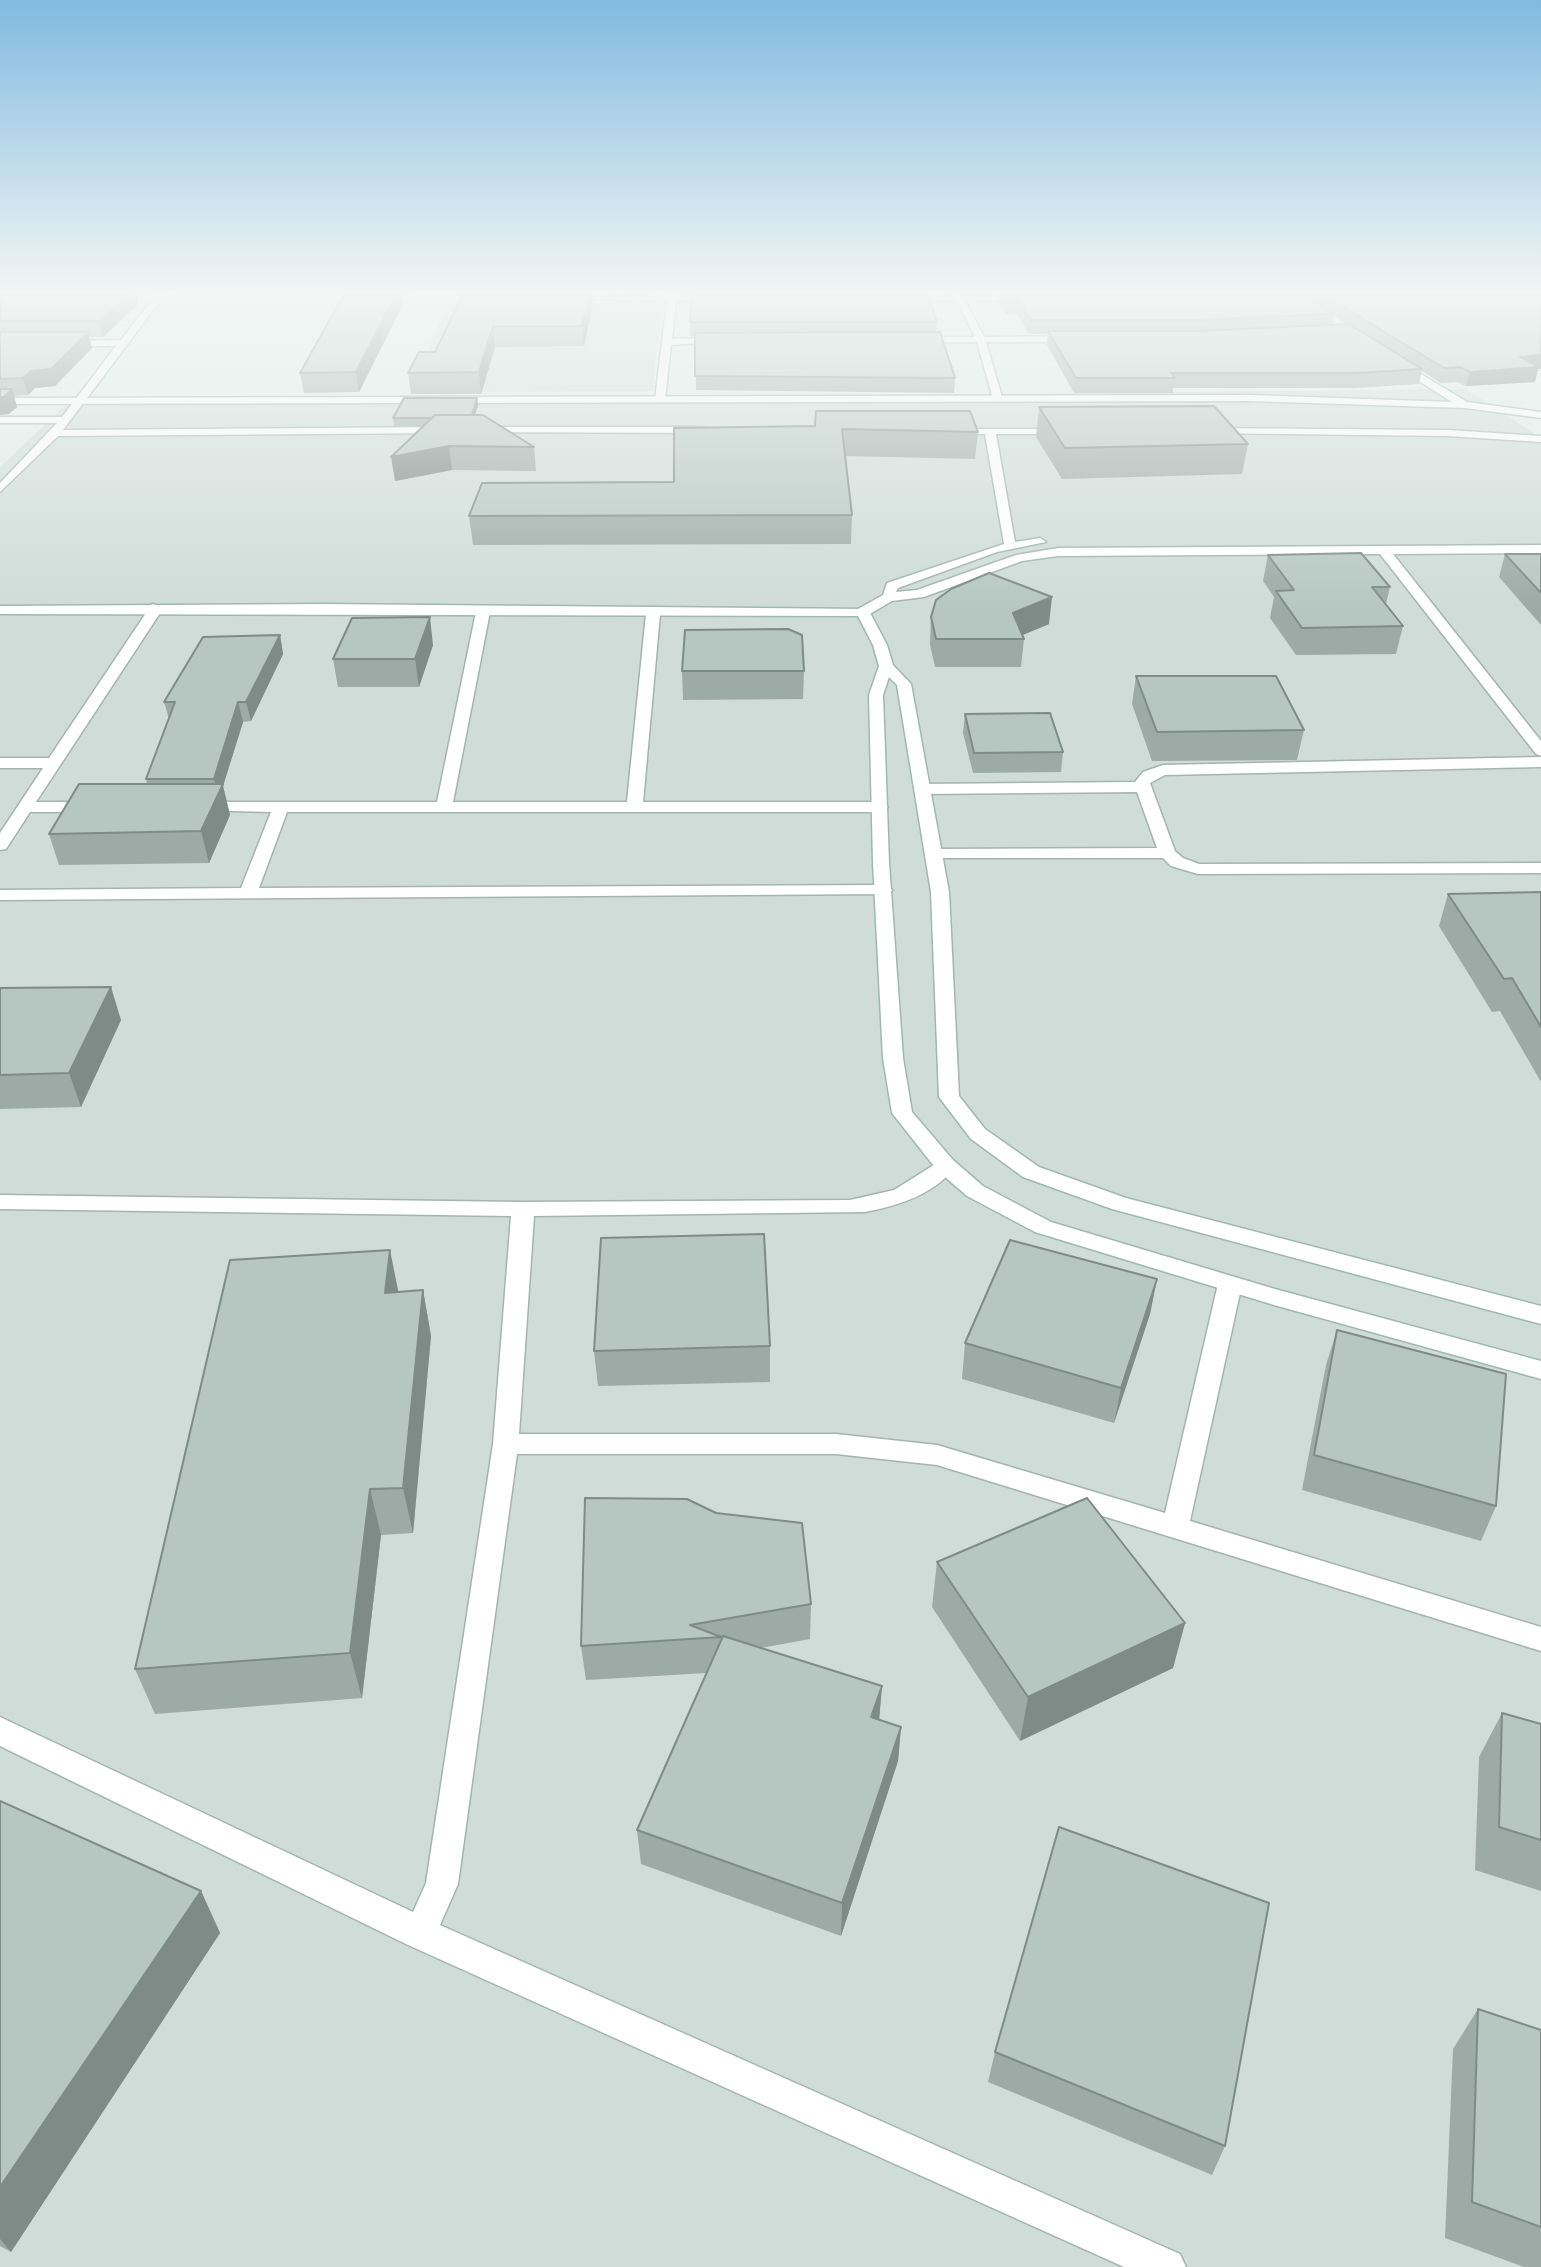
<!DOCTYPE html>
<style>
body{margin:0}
canvas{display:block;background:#e1ece8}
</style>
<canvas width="1541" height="2267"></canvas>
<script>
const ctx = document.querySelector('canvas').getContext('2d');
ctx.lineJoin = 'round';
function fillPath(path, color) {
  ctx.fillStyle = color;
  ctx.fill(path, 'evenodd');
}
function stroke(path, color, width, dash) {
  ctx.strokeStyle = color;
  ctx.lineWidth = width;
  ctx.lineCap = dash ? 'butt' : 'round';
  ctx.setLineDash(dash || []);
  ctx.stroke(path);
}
const built = new Path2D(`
 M448 303 660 304 653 391 410 392Z
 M1466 389 1541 438V2267H0V467L67 404Z`);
const street = new Path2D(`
 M159 290H165L164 295H488L492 298 488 301H160L63 430 447 427 452 430 447 433 58 436 0 492V483L57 423H0V417H62L116 346H63L60 341 121 340 151 301H111L108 296 155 295Z
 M669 290H677V295L723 298 676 301 672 339 724 338 729 341 671 345 665 399 660 402 655 399 667 301 562 298 668 295Z
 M951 290H957L961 296 1030 295 1027 300 965 301 984 337 1074 336 1079 339 1074 342H986L1002 397 993 399 977 342 914 343 909 340 914 337H975L957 301 898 299 953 296Z
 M479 427H703L708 430 703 433 475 432 474 430Z
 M1207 428 1448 430 1541 436V442L1448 436 1203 433 1202 431Z
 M944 429H1067L1068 431 1063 434H996L1015 542 1040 538 1046 542 997 552 898 588 896 592 917 590 1016 555 1058 548 1541 545V553L1393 554 1541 741V756L1536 754 1380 554 1058 556 1022 561 924 597 892 601 868 615H858V609L883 595 887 583 1004 544 985 434H948L943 431Z
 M152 604 164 607 36 802H93L101 807 93 812H30L6 849 0 850V833L43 768H0V758H49Z
 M483 608 490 612 453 802H627L646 614 653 610 660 614 643 802H880L888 807 880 812H287L259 888 883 885 889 886 892 890 889 894 0 900V890L241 888 271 812 193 810V804L199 802H437L476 612Z
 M1541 757V767L1165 775 1150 783 1175 851 1183 858 1199 864 1541 863V873L1198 874 1171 866 1163 858H934L928 857 926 853 928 849 1157 848 1137 792 923 794 915 789 923 784 1135 782 1143 772 1163 765Z
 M945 1158 956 1165C937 1194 897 1206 865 1212L534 1216 519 1434H836L937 1445 1165 1513 1218 1284 1222 1278H1238L1242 1284 1190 1521 1541 1627V1651L937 1465 836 1454H517L458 1884 440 1925 1180 2254 1186 2267H1124L408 1945 0 1746V1717L413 1912 426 1883 493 1444 511 1216 0 1209V1195L523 1202 850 1200 894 1190Z`);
const secondary = new Path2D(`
 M1395 362H1401L1467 402 1541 412V418L1465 408 1250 401 0 404V398L1250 395 1452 402 1395 366Z
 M324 604 868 609 887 645 893 665 911 684 949 892 959 1096 985 1129 1039 1167 1126 1198 1541 1306V1324L1112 1209 1023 1177 971 1139 939 1097 931 892 897 685 889 677 883 695 889 863 903 1058 912 1112 953 1160 983 1186 1051 1222 1275 1289 1541 1361V1379L1274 1305 1035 1232 967 1196 937 1170 892 1113 883 1058 873 863 869 695 879 666 873 645 858 616 0 614V606Z`);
const wall = new Path2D(`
 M0 290H157L149 293H135L138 304 103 337H89L92 348 55 386 35 388 28 395 14 396 17 407 9 414 0 415Z
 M167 290H409L408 293H402L403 304 359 392 304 393 300 373 346 293 167 292Z
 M465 290H667L666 292H593V304L584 346 495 347 481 394H411L408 373 435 352Z
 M678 290H923L937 322 936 332 955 378 954 393 696 390 695 336H690V322L692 293 679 292Z
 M991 290H1541L1538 369 1535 382 1466 386 1457 382 1441 383 1422 371 1419 384 1355 388H1173V393H1074L1047 345 1048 334H1029L1017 314 1007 315 998 302 999 292H992ZM1334 316 1346 324H1332Z
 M478 405 475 415 534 447 536 471 452 470 395 481 423 426H394L393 418Z
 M1039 407 1248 444 1242 474 1062 479 1036 437Z
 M815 426 978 432 975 459 845 456 852 515 851 544 473 545 469 516 674 482Z
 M1505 554H1541V625L1499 577Z
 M1268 555 1390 587 1386 604 1403 626 1396 654 1296 655 1270 618 1274 597 1263 581Z
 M931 617 1049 624 1022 635 1024 639 1021 667H935L930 645Z
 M280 635 283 654 251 721 243 722 223 786 230 815 209 863 59 865 49 834 147 784 146 779 169 719 164 702Z
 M433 645 419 687H338L333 659Z
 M682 671H804L803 699 683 700Z
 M1136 676 1304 730 1297 760 1152 761 1132 704Z
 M965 714 1063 752 1061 772 973 773 963 733Z
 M1541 892V1082L1500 1011 1492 1012 1439 926 1448 894Z
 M0 988 121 1020 81 1107 0 1109Z
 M1157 1279 1150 1314 1114 1423 962 1379 965 1343Z
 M423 1290 431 1336 413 1533 381 1535 362 1698 155 1714 135 1669 399 1292Z
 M1337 1330 1496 1506 1481 1541 1302 1490 1326 1365Z
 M770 1346V1382L598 1386 594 1351Z
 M585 1498 811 1604 810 1639 761 1648 882 1686 879 1720 901 1727 898 1761 841 1936 641 1864 637 1830 707 1673 586 1680 581 1646Z
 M937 1562 1185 1623 1173 1668 1020 1741 932 1607Z
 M1502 1713 1541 1724V1891L1475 1870 1479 1757Z
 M0 1801 201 1891 220 1933 11 2252 0 2246Z
 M1478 2009 1541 2030V2267H1524L1445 2238 1453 2049Z
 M995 2052 1225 2146 1212 2175 988 2082Z`);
const shadedWall = new Path2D(`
 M133 290H135L138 304 103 337 99 321Z
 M398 290H401L403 304 359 392 356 372Z
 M591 290H592L593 304 584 346 582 326Z
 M493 326 495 347 481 394 479 372Z
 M88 332 92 348 55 386 35 388 28 395 23 378 31 371Z
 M1541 355V369H1538L1535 382 1466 386 1470 372 1520 357Z
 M12 389 17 407 9 414 0 415V397Z
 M477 398 478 405 472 426 471 418Z
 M449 446 452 470 395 481 391 457Z
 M1052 597 1049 624 1011 640 1013 613Z
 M430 617 433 645 419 687 415 659Z
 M280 635 283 654 251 721 246 702Z
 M238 702 243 722 223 786 230 815 209 863 201 831 218 795 214 779Z
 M111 987 121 1020 81 1107 69 1073Z
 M390 1250 399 1295 385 1293Z
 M1157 1279 1150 1314 1114 1423 1121 1388Z
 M423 1290 431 1336 413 1533 403 1488Z
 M370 1489 381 1535 362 1698 350 1653Z
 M1185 1623 1173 1668 1020 1741 1028 1697Z
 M882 1686 879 1721 871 1717Z
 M901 1727 898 1761 841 1936 842 1903Z
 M201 1891 220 1933 11 2252 0 2239V2187Z`);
const building = new Path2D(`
 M0 290H133L99 321H0Z
 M349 290H398L356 372 300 373 342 298Z
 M465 290H591L582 326H493L479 372 408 373 419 352H435Z
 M692 290 927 291 937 322H690Z
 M1000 290H1297L1334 314 1198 320H1030L1019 301H1008Z
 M1315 290H1541V355L1520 357 1539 367 1470 372 1461 367 1444 368Z
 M1349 324 1422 369 1359 373H1171L1175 378H1076L1048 331H1198Z
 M0 332H88L51 369 31 371 23 378 0 379Z
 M940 332 955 378 695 376V333Z
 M0 389H12L4 397H0Z
 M404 398H477L472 415H435L432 418H393Z
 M1214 406 1248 444 1065 448 1039 407Z
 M816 411H970L978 432 842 429 852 515 469 516 482 483 674 482V428L815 426Z
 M435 415H483L534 447 449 446 391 457Z
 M1361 553 1390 587H1372L1403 626 1302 628 1276 591 1294 590 1268 555Z
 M1505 554H1541V593Z
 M989 573 1052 597 1013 613 1024 639H936L931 617 936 600 951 589Z
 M430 617 415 659H333L352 618Z
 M788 629 802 635 804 671H682L685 630Z
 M280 635 246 702H238L214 779H146L175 702H164L203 637Z
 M1136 676H1276L1304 730 1157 732Z
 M1050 713 1063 752 974 753 965 714Z
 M79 784H223L201 831 49 834Z
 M1541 892V1027L1512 978 1504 979 1448 894Z
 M111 987 69 1073 0 1075V988Z
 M764 1234 770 1346 594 1351 601 1238Z
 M1010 1240 1157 1279 1121 1388 965 1343Z
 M390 1250 385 1293 423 1290 403 1488 370 1489 350 1653 135 1669 230 1260Z
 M1337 1330 1506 1374 1496 1506 1314 1455Z
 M585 1498 687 1499 716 1513 802 1523 811 1604 690 1625 721 1637 581 1646Z
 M1087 1498 1185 1623 1028 1697 937 1562Z
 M723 1636 882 1686 871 1717 901 1727 842 1903 637 1830Z
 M1502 1713 1541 1724V1840L1499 1827Z
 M0 1801 201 1891 0 2187Z
 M1059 1827 1269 1903 1225 2146 995 2052Z
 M1478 2009 1541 2030V2227L1472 2202Z`);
fillPath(built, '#cfdcd7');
stroke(street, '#a4b4af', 3);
stroke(secondary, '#9fb8b1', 3);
fillPath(street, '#fff');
fillPath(secondary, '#fff');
fillPath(wall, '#9daba6');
fillPath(shadedWall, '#7f8b87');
fillPath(building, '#b6c7c1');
stroke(building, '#7f8b87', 2);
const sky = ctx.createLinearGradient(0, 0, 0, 608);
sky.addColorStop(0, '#81bae0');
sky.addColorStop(0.48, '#f2f6f5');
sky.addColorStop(1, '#f2f6f500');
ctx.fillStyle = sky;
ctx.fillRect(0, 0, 1541, 608);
</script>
